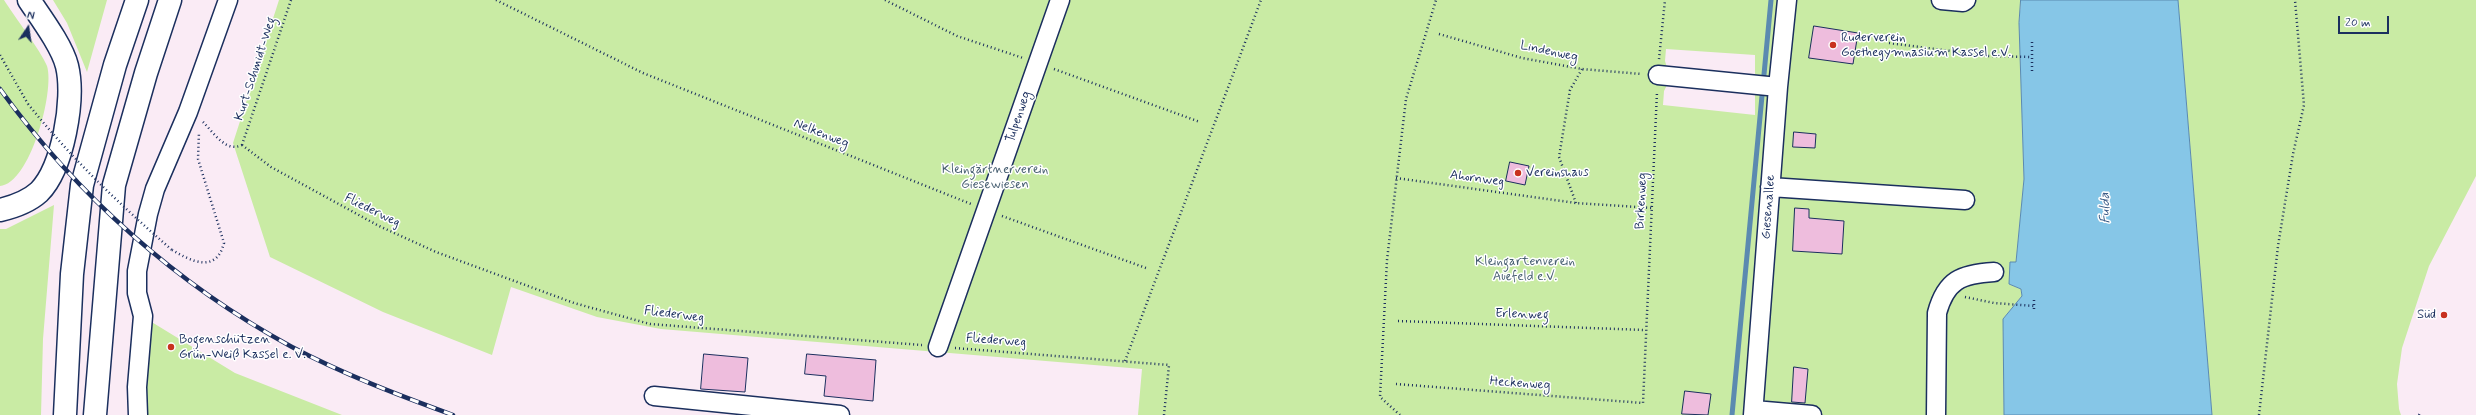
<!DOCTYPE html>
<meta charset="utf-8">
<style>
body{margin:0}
#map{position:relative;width:2476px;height:415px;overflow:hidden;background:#faebf5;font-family:Mynerve,sans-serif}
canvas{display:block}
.north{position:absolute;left:8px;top:8px;width:40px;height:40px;-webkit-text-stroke:3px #fff;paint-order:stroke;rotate:13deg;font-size:11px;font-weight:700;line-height:16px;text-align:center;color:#1b2f5e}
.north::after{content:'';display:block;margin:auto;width:14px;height:18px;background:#1b2f5e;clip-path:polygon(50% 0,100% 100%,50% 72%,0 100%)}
.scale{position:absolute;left:2338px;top:16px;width:51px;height:18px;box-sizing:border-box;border:2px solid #1b2f5e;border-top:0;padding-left:5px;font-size:12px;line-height:14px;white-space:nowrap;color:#1b2f5e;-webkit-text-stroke:3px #fff;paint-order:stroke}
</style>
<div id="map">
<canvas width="2476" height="415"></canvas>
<div class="north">N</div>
<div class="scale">20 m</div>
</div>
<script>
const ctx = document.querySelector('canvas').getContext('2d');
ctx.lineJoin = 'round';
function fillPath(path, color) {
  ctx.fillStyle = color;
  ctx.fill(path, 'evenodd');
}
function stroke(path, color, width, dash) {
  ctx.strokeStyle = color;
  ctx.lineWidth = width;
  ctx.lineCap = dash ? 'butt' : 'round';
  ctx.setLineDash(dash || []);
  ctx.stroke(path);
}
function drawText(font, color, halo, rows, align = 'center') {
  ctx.font = font + ' Mynerve,sans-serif';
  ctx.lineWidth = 3;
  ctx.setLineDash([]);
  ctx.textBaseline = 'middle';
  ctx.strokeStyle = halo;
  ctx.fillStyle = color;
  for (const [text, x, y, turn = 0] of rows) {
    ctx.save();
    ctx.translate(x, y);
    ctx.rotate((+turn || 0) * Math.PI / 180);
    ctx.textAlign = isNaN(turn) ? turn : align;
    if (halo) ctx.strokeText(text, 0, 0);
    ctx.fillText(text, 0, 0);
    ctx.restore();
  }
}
const green = new Path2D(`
 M0 0H4C14 16 41 51 47 66 55 91 30 184 0 186Z
 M53 0H107L87 72 67 23Z
 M279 0H2021L2019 23 2024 179 2016 263 2010 262 2009 284 2021 289 2022 296 2003 319 2004 415H1138L1142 369 661 329 597 317 511 287 492 355 383 312 270 257 233 143ZM1666 49 1755 55V115L1663 105 1664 91 1667 85 1672 84 1665 61Z
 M2178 0H2476V176L2429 266 2402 348 2397 384 2399 409 2401 415H2212Z
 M54 205 43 339 41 415H0V229H6Z
 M150 321 235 373 342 415H148L146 385Z`);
const water = new Path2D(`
 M2021 0H2178L2212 415H2004L2003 319 2022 296 2021 289 2009 284 2010 262H2016L2024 179 2019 23Z`);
const stream = new Path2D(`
 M1732 415 1771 0`);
const building = new Path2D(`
 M1814 26 1858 33 1853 64 1809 58Z
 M1794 132 1816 134 1815 148 1793 147Z
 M1510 162 1529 166 1525 185 1506 181Z
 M1795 208 1809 209V218L1844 221 1842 254 1793 251Z
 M704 354 748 358 745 392 701 389Z
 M807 354 876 360 873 401 824 396 826 376 805 374Z
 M1794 367 1808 369 1805 403 1792 402Z
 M1685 391 1711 394 1708 415 1682 414Z`);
const path = new Path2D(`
 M496 0 643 73 971 204
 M885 0 957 36 1023 58
 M1439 34 1522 58 1582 69 1641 74
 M1889 43 1989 56 2032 57
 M0 55 28 104
 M1659 59 1665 0
 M1054 69 1200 122
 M2032 71V42
 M203 122C214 133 226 153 242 145
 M242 145 271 167 379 226 436 252 574 303 650 324 922 345
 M242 145 291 0
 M1396 178 1576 203 1652 208
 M1576 203 1559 157 1570 90 1582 69
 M1002 216 1146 268
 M172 250C191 261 216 274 224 243L198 159 199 132
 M1965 297 1994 303 2034 306
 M2034 300V311
 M1398 321 1645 330
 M955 348 1169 365 1164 415
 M1125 361 1261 0
 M1396 384 1643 403 1657 92
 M1400 415 1380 397 1387 260 1406 99 1436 0
 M2259 415 2278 246 2293 154 2304 105 2295 0
 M2419 415 2420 413`);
const minor = new Path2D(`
 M1941 0 1963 2 1966 0
 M1658 75 1778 87
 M1770 187 1965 200
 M938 347 1060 0
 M654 396 840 415
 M1754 410 1812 415
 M138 415 137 387 143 316 137 293V271L148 214 155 189 188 112 228 0
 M1753 415 1778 87 1787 0
 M1936 415 1937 313C1946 280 1961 274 1994 272`);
const major = new Path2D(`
 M0 210C13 207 29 201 39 192 63 168 75 99 67 66 62 46 41 18 29 0`);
const highway = new Path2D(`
 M65 415 72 274 82 185 115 65 137 0
 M95 415 114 185 146 73 170 0`);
const rail = new Path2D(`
 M0 89C77 195 176 284 292 347 343 374 398 395 453 415`);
const pathBridge = new Path2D(`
 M28 104C73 160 118 203 172 250`);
const markers = [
 [1833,45,4,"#c8321e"],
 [1518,173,4,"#c8321e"],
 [2444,315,4,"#c8321e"],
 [171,347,4,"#c8321e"]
];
const poiNames = [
 ["Ruderverein",1841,38],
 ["Goethegymnasium Kassel e.V.",1841,53],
 ["Vereinshaus",1526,173],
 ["Süd",2436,315,"right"],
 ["Bogenschützen",179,340],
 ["Grün-Weiß Kassel e. V.",179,355]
];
const streetNames = [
 ["Lindenweg",1549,52,12],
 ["Kurt-Schmidt-Weg",256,69,-72],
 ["Tulpenweg",1019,117,-71],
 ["Nelkenweg",821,134,22],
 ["Ahornweg",1477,179,8],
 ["Birkenweg",1642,201,-87],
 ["Giesenallee",1769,207,-86],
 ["Fliederweg",372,211,26],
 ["Fliederweg",674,315,7],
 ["Erlenweg",1522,315,2],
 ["Fliederweg",996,341,4],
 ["Heckenweg",1520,384,4]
];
const parkNames = [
 ["Kleingärtnerverein",995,170],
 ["Giesewiesen",995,185],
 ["Kleingartenverein",1525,262],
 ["Auefeld e.V.",1525,277]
];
const waterNames = [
 ["Fulda",2106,208,-91]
];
fillPath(green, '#c9eba4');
fillPath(water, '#86c6e7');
stroke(water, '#5b8ab0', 1);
stroke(stream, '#5b8ab0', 5);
fillPath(building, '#eebddd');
stroke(building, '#1b2f5e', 1);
stroke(minor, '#1b2f5e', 21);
stroke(major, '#1b2f5e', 25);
stroke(highway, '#1b2f5e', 25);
stroke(path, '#1b2f5e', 2.5, [1, 3]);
stroke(minor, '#fff', 18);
stroke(major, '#fff', 22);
stroke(highway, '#fff', 22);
stroke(rail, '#1b2f5e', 4.5);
stroke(rail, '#fff', 3, [9]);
stroke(pathBridge, '#1b2f5e', 2.5, [1, 3]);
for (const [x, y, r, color] of markers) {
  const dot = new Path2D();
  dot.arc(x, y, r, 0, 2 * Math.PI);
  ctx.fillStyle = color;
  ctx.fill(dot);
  stroke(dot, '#fff', 1.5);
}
drawText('13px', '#1b2f5e', '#fff', poiNames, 'left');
drawText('13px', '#1b2f5e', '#fff', streetNames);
drawText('13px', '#465e70', '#fff', parkNames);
drawText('italic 14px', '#3b5c87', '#fff', waterNames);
</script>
